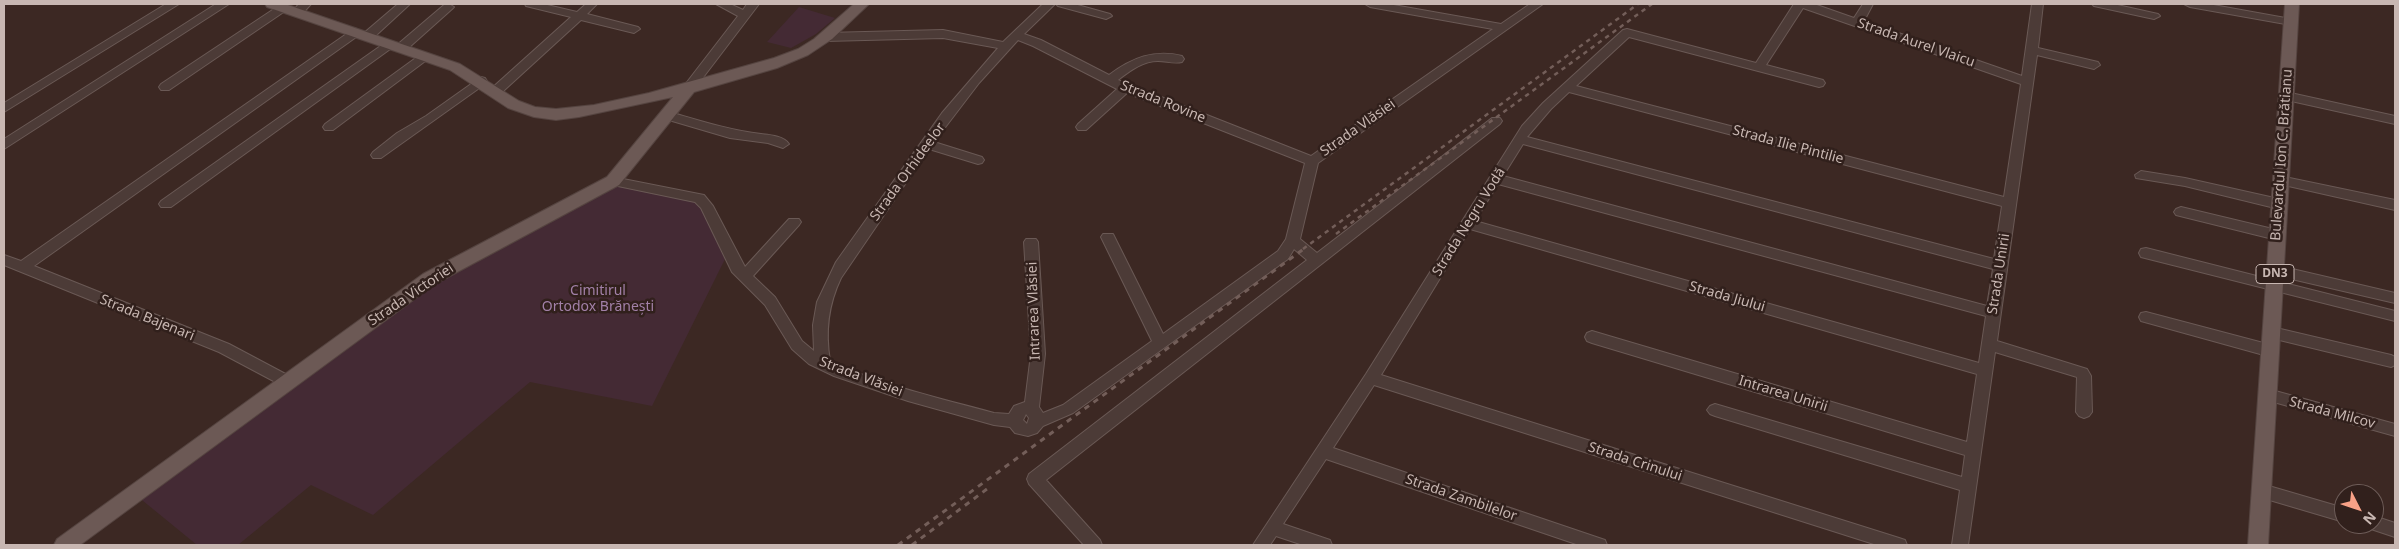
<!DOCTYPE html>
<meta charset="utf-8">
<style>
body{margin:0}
#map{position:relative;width:2399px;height:549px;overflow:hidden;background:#3c2823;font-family:"Noto Sans",sans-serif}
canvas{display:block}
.frame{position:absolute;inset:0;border:5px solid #c8b7b2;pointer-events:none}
.north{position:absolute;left:2334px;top:484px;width:50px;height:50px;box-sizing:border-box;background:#31201c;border:1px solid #6d5c58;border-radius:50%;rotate:131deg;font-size:14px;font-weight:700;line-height:20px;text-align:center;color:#c8b7b2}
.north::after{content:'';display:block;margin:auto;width:18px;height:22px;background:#f8a187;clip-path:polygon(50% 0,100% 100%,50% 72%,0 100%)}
</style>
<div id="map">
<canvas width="2399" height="549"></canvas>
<div class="frame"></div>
<div class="north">N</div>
</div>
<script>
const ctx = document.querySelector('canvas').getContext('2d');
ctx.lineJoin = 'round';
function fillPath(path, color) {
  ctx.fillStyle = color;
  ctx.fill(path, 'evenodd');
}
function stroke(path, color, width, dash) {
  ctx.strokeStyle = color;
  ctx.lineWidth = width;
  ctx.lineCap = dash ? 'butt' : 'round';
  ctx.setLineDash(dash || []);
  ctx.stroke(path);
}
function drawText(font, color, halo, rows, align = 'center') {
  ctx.font = font + ' "Noto Sans",sans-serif';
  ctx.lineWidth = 5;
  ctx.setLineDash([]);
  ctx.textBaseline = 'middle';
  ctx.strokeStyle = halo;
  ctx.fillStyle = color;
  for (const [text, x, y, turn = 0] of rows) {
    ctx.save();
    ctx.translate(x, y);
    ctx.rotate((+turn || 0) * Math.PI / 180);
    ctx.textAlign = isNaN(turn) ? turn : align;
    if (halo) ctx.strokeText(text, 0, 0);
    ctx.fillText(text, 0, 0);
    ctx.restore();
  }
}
const green = new Path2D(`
 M799 7 835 18 816 34 791 48 767 42Z
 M614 182 683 193 700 205 725 259 652 406 530 382 373 515 311 485 238 545H197L137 496 428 283Z`);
const minor = new Path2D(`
 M166 4H179L4 112V103Z
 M216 4H229L4 149V139Z
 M285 4 290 7 288 9 169 90H161L159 87 161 84 280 5Z
 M299 4H311L302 14H294L292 12Z
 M398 4H410L372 39H364L362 36 364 33Z
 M449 4 454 7 452 9 405 51H397L395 48 397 45 444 5Z
 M525 4H543L577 12 586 4H597L587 14 638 27 640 29 634 33 581 20 500 94H492L490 91 492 88 571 17 526 6Z
 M716 4H730L743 10 747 4H759L692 92H684L682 89 684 86 738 16Z
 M1043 4H1055L1024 34 1041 40 1109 75C1132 58 1154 49 1182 56L1184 59 1182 62C1174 64 1166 61 1158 61 1142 61 1130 71 1118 80L1311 156 1493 29 1370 7 1365 4H1388L1501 24 1530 4H1543L1318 163 1300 239 1317 253 1492 118H1500L1502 121 1500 124 1046 480 1100 540 1102 545H1084L1029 484 1027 479 1029 474 1307 260 1294 249 1288 259 1073 413 1043 426 1037 433 1028 436 1015 433 1010 427 994 425 908 401 834 376 809 364 792 349 765 305 732 272 701 208 695 202 613 185 607 181 613 177 704 195 713 206 745 267 789 219H799L801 222 799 225 753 276 775 297 802 341 814 351 813 325 817 302 836 262 942 113 998 48 943 38 826 41 820 37 826 33 943 30 1003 42ZM1018 40 1033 46 1117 89 1078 124 1076 127 1078 130H1086L1127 93 1305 163 1286 239 1278 251 1163 334 1113 234H1103L1101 237 1152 341 1063 405 1043 413 1039 407 1045 354 1038 242 1036 239H1026L1024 242 1031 354 1025 402 1014 406 1009 414 994 413C939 398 881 385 830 361 825 331 828 305 841 278L929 149 978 164 982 163 984 160 982 157 934 142 979 83ZM1026 414 1029 418 1027 424 1023 420Z
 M1056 4H1074L1110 14 1112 16 1106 19 1058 6Z
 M1794 4H1814L1854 18 1863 4H1873L1864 21 2022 76 2032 4H2043L2038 48 2098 62 2100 65 2094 69 2037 55 1997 341 2087 369 2091 376 2092 412 2089 416 2084 418 2079 416 2076 412 2077 377 1995 352 1968 545H1952L1960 490 1715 416 1710 414 1707 410 1710 406 1715 404 1962 477 1965 455 1592 343 1587 341 1585 337 1587 333 1592 331 1967 442 1977 374 1470 229 1381 375 1899 538 1905 540 1907 545H1877L1374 385 1333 448 1599 538 1605 540 1607 545H1579L1326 459 1283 524 1330 540 1332 545H1303L1276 536 1270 545H1253L1366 374 1522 126 1543 103 1623 30 1627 29 1756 63ZM1803 8 2021 84 2004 197 1576 86 1629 37 1819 87 1823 86 1825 83 1823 80 1766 65ZM1569 92 2002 206 1994 259 1527 137 1551 109ZM1523 144 1993 269 1987 306 1503 176ZM1498 184 1986 316 1979 363 1475 221Z
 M2092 4H2113L2158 14 2160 16 2154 19 2094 6Z
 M2184 4H2208L2291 19 2297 22 2291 25 2190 7Z
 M355 28 361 32 359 35 34 266 229 344 293 378 295 382 293 386 288 388 283 386 219 352 4 265V255L21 261Z
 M389 40 395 44 393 47 171 207H161L159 204 161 201Z
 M424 52 430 56 428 59 333 130H325L323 127 325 124Z
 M481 77 485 78 487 81 485 84 381 158H373L371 155 373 152 397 133 426 116Z
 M2286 92 2395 116V124L2282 99 2280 96Z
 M666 111C698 120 728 130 761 134 770 135 784 136 789 144L783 148 768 143 730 138 662 118 660 115Z
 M2141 171 2185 178 2279 199 2286 204 2279 209 2185 186 2136 178 2135 175Z
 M2280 176 2395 200V210L2275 183 2274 180Z
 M2181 207 2277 230 2284 235 2277 240 2176 215 2174 212 2176 209Z
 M2146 248 2395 311V321L2141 257 2139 253 2141 249Z
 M2275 265 2395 293V303L2270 274 2268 270 2270 266Z
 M2146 312 2271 345 2276 347 2278 351 2276 355 2271 357 2141 321 2139 317 2141 313Z
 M2272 327 2391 355 2395 357V365L2391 367 2267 337 2265 333 2267 329Z
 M2268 389 2395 424V436L2263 399 2261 395 2263 391Z
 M2262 484 2344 508V522L2256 496 2254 491 2256 486Z
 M2374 516 2395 523V537L2368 528 2366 524H2374Z`);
const major = new Path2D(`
 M265 4H285L460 64 519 101 535 107 556 109 594 105 649 93 774 58 798 49 814 39 854 4H869L832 39 808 55 777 68 694 92 619 185 435 284 80 545H54L57 539 423 274 607 177 673 97 579 117 556 120 534 117 508 108 450 70 267 7Z
 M2285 4H2299L2268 545H2248Z`);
const railFar1 = new Path2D(`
 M1336 234 1652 4
 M1303 249 1638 4`);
const rail = new Path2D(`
 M898 545 1305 248
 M912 545 991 486`);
const shields = [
 [2275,274,38]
];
const shieldNames = [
 ["DN3",2275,274]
];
const streetNames = [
 ["Strada Aurel Vlaicu",1916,43,19],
 ["Strada Rovine",1163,102,22],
 ["Strada Vlăsiei",1358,128,-35],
 ["Strada Ilie Pintilie",1788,145,15],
 ["Bulevardul Ion C. Brătianu",2282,155,-86],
 ["Strada Orhideelor",908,172,-54],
 ["Strada Negru Vodă",1469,222,-58],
 ["Strada Unirii",1999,274,-81],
 ["Strada Victoriei",411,295,-34],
 ["Strada Jiului",1727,297,16],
 ["Intrarea Vlăsiei",1034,311,-92],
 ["Strada Bajenari",147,318,22],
 ["Strada Vlăsiei",861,377,21],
 ["Intrarea Unirii",1783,394,17],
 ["Strada Milcov",2332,413,15],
 ["Strada Crinului",1635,462,18],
 ["Strada Zambilelor",1461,498,19]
];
const parkNames = [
 ["Cimitirul",598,291],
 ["Ortodox Brănești",598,307]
];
fillPath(green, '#442a34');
stroke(minor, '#6a5955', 2);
stroke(major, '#554440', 2);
fillPath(minor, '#4c3b37');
fillPath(major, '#6c5955');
stroke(railFar1, '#735e59', 2.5, [4.5, 4.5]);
stroke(rail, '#735e59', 3, [5.5, 5.5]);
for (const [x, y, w] of shields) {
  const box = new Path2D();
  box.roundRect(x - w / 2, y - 9.5, w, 19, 4);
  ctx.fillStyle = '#31201c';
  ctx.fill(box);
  stroke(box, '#c8b7b2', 1);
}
drawText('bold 12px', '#c8b7b2', null, shieldNames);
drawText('14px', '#c8b7b2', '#31201c', streetNames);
drawText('14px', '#a280a8', '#31201c', parkNames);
</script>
